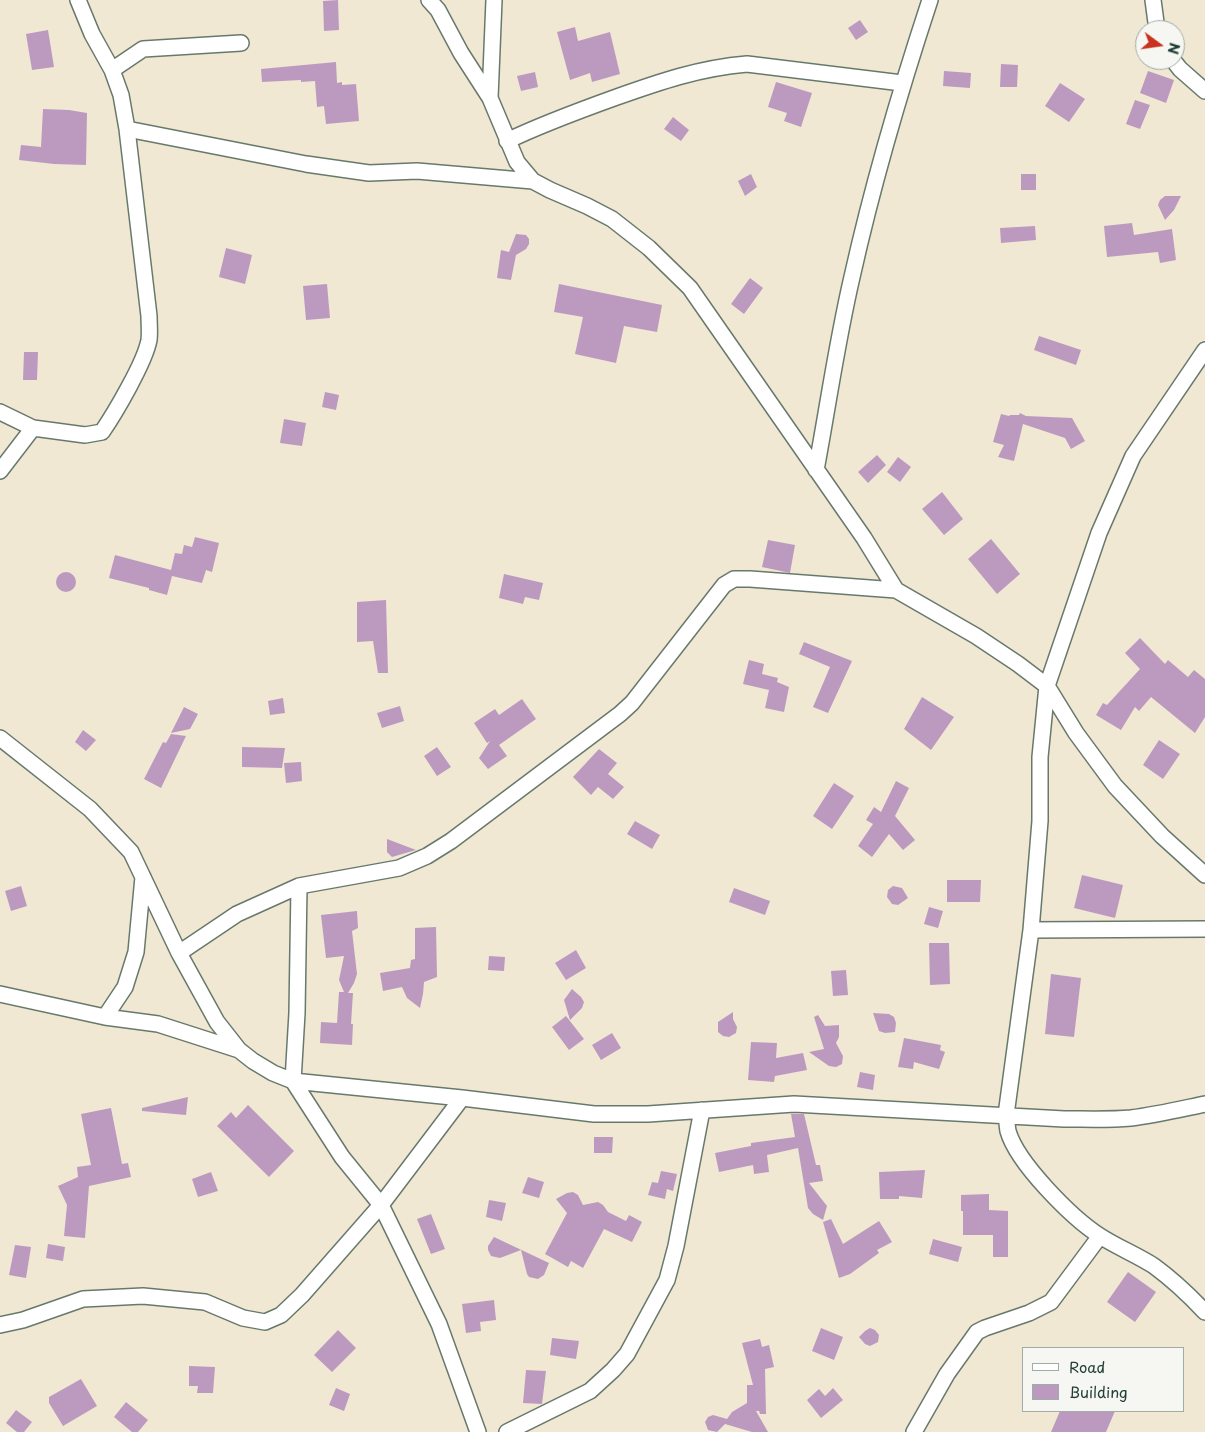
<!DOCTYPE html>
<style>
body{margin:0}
#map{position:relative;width:1205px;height:1432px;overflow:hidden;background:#f0e8d3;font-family:"Playpen Sans",sans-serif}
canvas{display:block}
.legend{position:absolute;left:1022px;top:1347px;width:162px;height:65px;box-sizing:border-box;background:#f6f6f2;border:1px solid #a0aca6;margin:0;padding:6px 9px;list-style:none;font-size:15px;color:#1f3d34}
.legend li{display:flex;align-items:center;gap:10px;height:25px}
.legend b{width:25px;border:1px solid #a0aca6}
.north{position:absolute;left:1135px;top:20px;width:50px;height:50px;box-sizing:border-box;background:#f6f6f2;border:1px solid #a0aca6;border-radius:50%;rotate:104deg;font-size:14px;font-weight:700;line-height:20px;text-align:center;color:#1f3d34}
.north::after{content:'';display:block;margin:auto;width:18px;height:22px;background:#c8321e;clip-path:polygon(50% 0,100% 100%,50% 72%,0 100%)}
</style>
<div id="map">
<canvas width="1205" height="1432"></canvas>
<ul class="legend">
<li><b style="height:6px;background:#fff"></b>Road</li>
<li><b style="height:14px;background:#bc9ac0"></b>Building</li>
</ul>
<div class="north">N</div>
</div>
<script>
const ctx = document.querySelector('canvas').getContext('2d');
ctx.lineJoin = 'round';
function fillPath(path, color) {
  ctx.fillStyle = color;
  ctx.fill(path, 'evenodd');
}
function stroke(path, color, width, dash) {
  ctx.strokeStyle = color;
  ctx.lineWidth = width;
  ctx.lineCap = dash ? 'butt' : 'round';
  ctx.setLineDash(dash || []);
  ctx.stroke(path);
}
const building = new Path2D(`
 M338 0 339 30 324 31 323 1Z
 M860 20 868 32 856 40 848 28Z
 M575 27 578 41 610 32 620 74 592 82 590 73 570 80 557 32Z
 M48 30 54 67 32 70 26 34Z
 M336 62 337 83 342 82V85L356 84 359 121 326 124 324 106 317 107 315 81 301 82V80L262 82 261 69Z
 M1001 64 1018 65 1017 87H1000Z
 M944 71 971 73 970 88 943 86Z
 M1148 71 1174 80 1166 103 1140 93Z
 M535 72 538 87 521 91 517 76Z
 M776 82 812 93 801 127 784 121 787 113 768 107Z
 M1060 83 1085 99 1069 122 1045 106Z
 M1135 100 1150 105 1140 129 1126 124Z
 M43 109 69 110 87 113 86 165 54 164 19 160 21 145 41 147Z
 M673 117 689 130 681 141 664 129Z
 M751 174 757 187 745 196 738 181Z
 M1021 174H1036V190H1021Z
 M1165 196H1181L1174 210 1165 220 1158 205 1160 200Z
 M1132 223 1134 235 1172 229 1176 260 1160 263 1158 252 1107 257 1104 226Z
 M1035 226 1036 240 1001 243 1000 228Z
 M516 234 526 235 529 239V244L526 249 516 255 511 280 497 278 501 250 509 252Z
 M226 248 252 255 245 284 219 277Z
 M750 278 763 288 744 314 731 304Z
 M327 284 330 318 306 320 303 286Z
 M559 284 662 305 657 332 624 326 616 363 575 354 583 317 554 312Z
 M1039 336 1081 350 1076 365 1034 350Z
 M24 352H38L37 380H23Z
 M325 392 339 395 336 410 322 407Z
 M1020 413 1026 416 1072 418 1085 441 1071 449 1065 438 1023 424 1014 461 998 457 1004 445 993 442 1001 414 1009 416 1010 415H1019Z
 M284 419 306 423 302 446 280 443Z
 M877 455 886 465 868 483 858 472Z
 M898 457 911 467 900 482 887 472Z
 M942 492 963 519 944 535 922 509Z
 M195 537 219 543 212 572 206 570 202 583 172 576 167 595 149 590V588L109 578 115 555 171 570 175 553 182 554 184 545 192 547Z
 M991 539 1020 574 997 594 968 559Z
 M768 540 795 545 790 573 762 567Z
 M56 582a10 10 0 1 1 20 0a10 10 0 1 1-20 0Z
 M504 574 543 583 539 600 525 597 523 604 499 598Z
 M386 600 388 673H378L373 641 357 642V602Z
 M1140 638 1165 664 1168 660 1188 677 1194 670 1205 679V717L1195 733 1151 697 1139 711 1135 707 1121 730 1096 715 1103 703 1107 705 1140 669 1125 653Z
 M804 642 852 661 828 713 813 707 830 667 799 654Z
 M749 660 764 664 762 674 778 678 777 682 789 687 784 712 765 708 769 690 743 684Z
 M922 697 954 717 931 750 904 729Z
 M283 698 285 713 270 715 268 701Z
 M522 699 536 719 499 745 507 756 488 769 479 758 490 741 487 743 474 723 495 709 499 715Z
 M400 706 404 721 382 728 377 713Z
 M184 707 198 714 190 729 171 733Z
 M83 730 96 740 86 751 75 742Z
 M171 734 186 736 161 788 144 779 163 742 166 743Z
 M1159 740 1180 754 1163 779 1143 765Z
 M242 747 285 748 282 768 242 767Z
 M437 747 451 767 437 776 424 756Z
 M599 749 617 763 608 774 624 787 613 799 598 787 591 795 573 777Z
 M301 762 302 781 286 783 284 763Z
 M896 781 909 788 895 816 915 840 903 850 889 834 872 857 858 846 873 824 866 820 874 807 881 812Z
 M834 783 854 796 832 829 813 816Z
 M635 821 660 835 652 849 627 834Z
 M387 839 416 850 392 857 387 852Z
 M1082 875 1123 885 1115 918 1074 908Z
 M947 880H981L980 902H947Z
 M21 886 27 906 11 911 5 891Z
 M893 886 902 888 908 898 898 905 892 904 887 897 888 890Z
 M734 888 770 901 765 915 729 902Z
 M929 907 943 911 938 928 924 924Z
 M357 911 358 928 352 931 357 974 354 983 348 993H353L351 1024H353L352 1045 320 1043 321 1022 337 1023 339 992H344L339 980 344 956 326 958 321 915Z
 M436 927 437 977 424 982 423 994 420 1008 407 998 402 987 383 991 380 973 410 968 411 960 415 959V928Z
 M929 943H949L950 984 930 985Z
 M576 950 586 968 566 980 555 963Z
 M489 956 505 957 504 971 488 970Z
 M846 970 848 995 833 996 831 971Z
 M1051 974 1081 978 1074 1037 1045 1034Z
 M572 989 581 997 584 1002 582 1008 570 1020 564 1000Z
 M733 1012V1019L737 1027 736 1033 729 1037 723 1036 718 1032V1022Z
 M873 1013 889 1014 894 1017 896 1023 895 1032 885 1033 879 1031Z
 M818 1015 825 1026 839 1025V1037L836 1043 843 1056 842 1064 836 1067 829 1066 809 1052 824 1049 814 1017Z
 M566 1016 584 1039 569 1050 552 1027Z
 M612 1033 621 1048 601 1060 592 1045Z
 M904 1038 941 1045 940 1050 945 1052 939 1069 914 1062 913 1069 898 1067Z
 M751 1042 777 1043 776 1058 803 1053 807 1070 775 1076 774 1082 748 1080Z
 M860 1072 875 1075 873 1090 857 1087Z
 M188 1097 186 1115 142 1111V1108Z
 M248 1105 294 1151 269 1177 217 1126 231 1112 236 1118Z
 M111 1108 122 1164 128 1163 131 1177 89 1186 85 1238 64 1236 67 1205 58 1186 78 1177 77 1167 91 1165 81 1114Z
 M791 1114H804L816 1165H820L823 1181 809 1183 827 1206 823 1220 813 1214 808 1208 798 1148 767 1155 769 1172 754 1174 753 1165 719 1172 715 1153 751 1146V1143L795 1137Z
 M594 1137H613L612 1153H594Z
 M925 1170 922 1198 899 1196V1199H880L879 1172Z
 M661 1171 677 1174 673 1191 667 1189 665 1199 648 1195 652 1182 658 1183Z
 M211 1172 218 1191 198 1197 192 1179Z
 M528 1177 544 1182 539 1198 522 1193Z
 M573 1192 578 1195 583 1205 598 1202 603 1205 608 1212 626 1221 629 1215 642 1222 632 1242 604 1229 583 1268 571 1261 568 1267 545 1254 567 1213 556 1199 567 1193Z
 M989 1194V1210L1008 1211V1257H993V1235H963V1211H961V1195Z
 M489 1200 506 1203 502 1221 486 1217Z
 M431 1214 445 1249 431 1254 417 1219Z
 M831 1219 843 1244 879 1221 892 1242 877 1250 879 1253 850 1274 839 1278 823 1222Z
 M494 1237 549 1263 544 1275 538 1279 529 1277 527 1274 521 1250 500 1258 491 1256 488 1250V1246Z
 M933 1239 962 1247 958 1262 929 1254Z
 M48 1244 65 1247 63 1261 46 1258Z
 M15 1245 31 1247 26 1278 9 1275Z
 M1128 1272 1156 1292 1135 1322 1107 1302Z
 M494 1300 496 1320 480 1322 481 1331 466 1333 462 1304Z
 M821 1328 843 1337 834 1360 812 1351Z
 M870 1328 875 1330 879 1335 878 1342 870 1346 865 1344 859 1337 865 1331Z
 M338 1330 356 1348 332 1372 314 1355Z
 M552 1338 579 1341 576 1359 550 1355Z
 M760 1339 762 1347 769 1345 774 1367 765 1369 766 1414H760L759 1411H756L768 1432H752L725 1424 717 1432 708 1430 705 1422 708 1417 713 1415 727 1419 732 1412 747 1403V1385H753L742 1343Z
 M189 1366 215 1367 213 1393H197L198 1386H189Z
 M526 1370 546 1371 542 1404 523 1403Z
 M81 1379 97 1406 63 1426 49 1403V1397Z
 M336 1388 350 1394 344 1411 329 1405Z
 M833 1388 843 1400 821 1418 807 1400 819 1389 825 1396Z
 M126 1402 148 1420 138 1432H132L114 1417Z
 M16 1410 32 1422 24 1432H17L6 1423Z
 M1060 1411H1115L1106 1432H1051Z`);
const minor = new Path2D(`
 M429 0 438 10 461 53 490 98
 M494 0 490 98 517 162 533 181 550 190 587 206 612 219 649 248 690 288 864 538 896 590 976 636 1018 664 1047 686 1076 733 1115 786 1162 836 1205 875
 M1153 0 1157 30
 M1173 60 1180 69 1205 91
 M112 70 143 49 241 43
 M127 129 306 164 369 173 417 171 533 181
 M507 141C542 124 578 111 614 98 659 82 699 68 747 64L902 83
 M1205 350 1133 456 1099 533 1047 686 1040 757V821L1031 930 1006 1115C1007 1120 1007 1126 1008 1131 1017 1163 1072 1218 1100 1236 1117 1247 1137 1255 1154 1266 1173 1280 1189 1295 1205 1312
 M0 412 33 428 85 435 102 432C115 413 145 362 149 340 150 332 149 324 149 316L127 129 121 95 112 70 92 34 78 0
 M816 470C828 406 837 341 852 277 873 183 900 91 930 0
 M0 471 33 428
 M0 738 90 809 131 852 179 953 217 1022 239 1050 253 1061 273 1073 293 1081 462 1098 594 1114H648L794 1104 1064 1119C1086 1119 1109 1120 1131 1118 1156 1115 1181 1109 1205 1104
 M299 886 297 1013 293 1081 342 1157 381 1205 439 1324 478 1432
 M1031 930 1205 929
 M179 953 237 914 299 886 399 868 427 856 451 841 620 714 632 703 724 585 734 579H750L896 590
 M0 994 105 1017 158 1024 239 1050
 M105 1017 125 987 136 952 143 877
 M0 1325 23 1320 83 1299 143 1296 205 1302 243 1318 265 1322 281 1315 302 1295 381 1205 462 1098
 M507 1432 590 1391 613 1370 627 1354 667 1280 676 1246 702 1110
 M914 1432 947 1374 977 1332 985 1328 1029 1313 1051 1302 1100 1236`);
fillPath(building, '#bc9ac0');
stroke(minor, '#68796c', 18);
stroke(minor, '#fff', 15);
</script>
